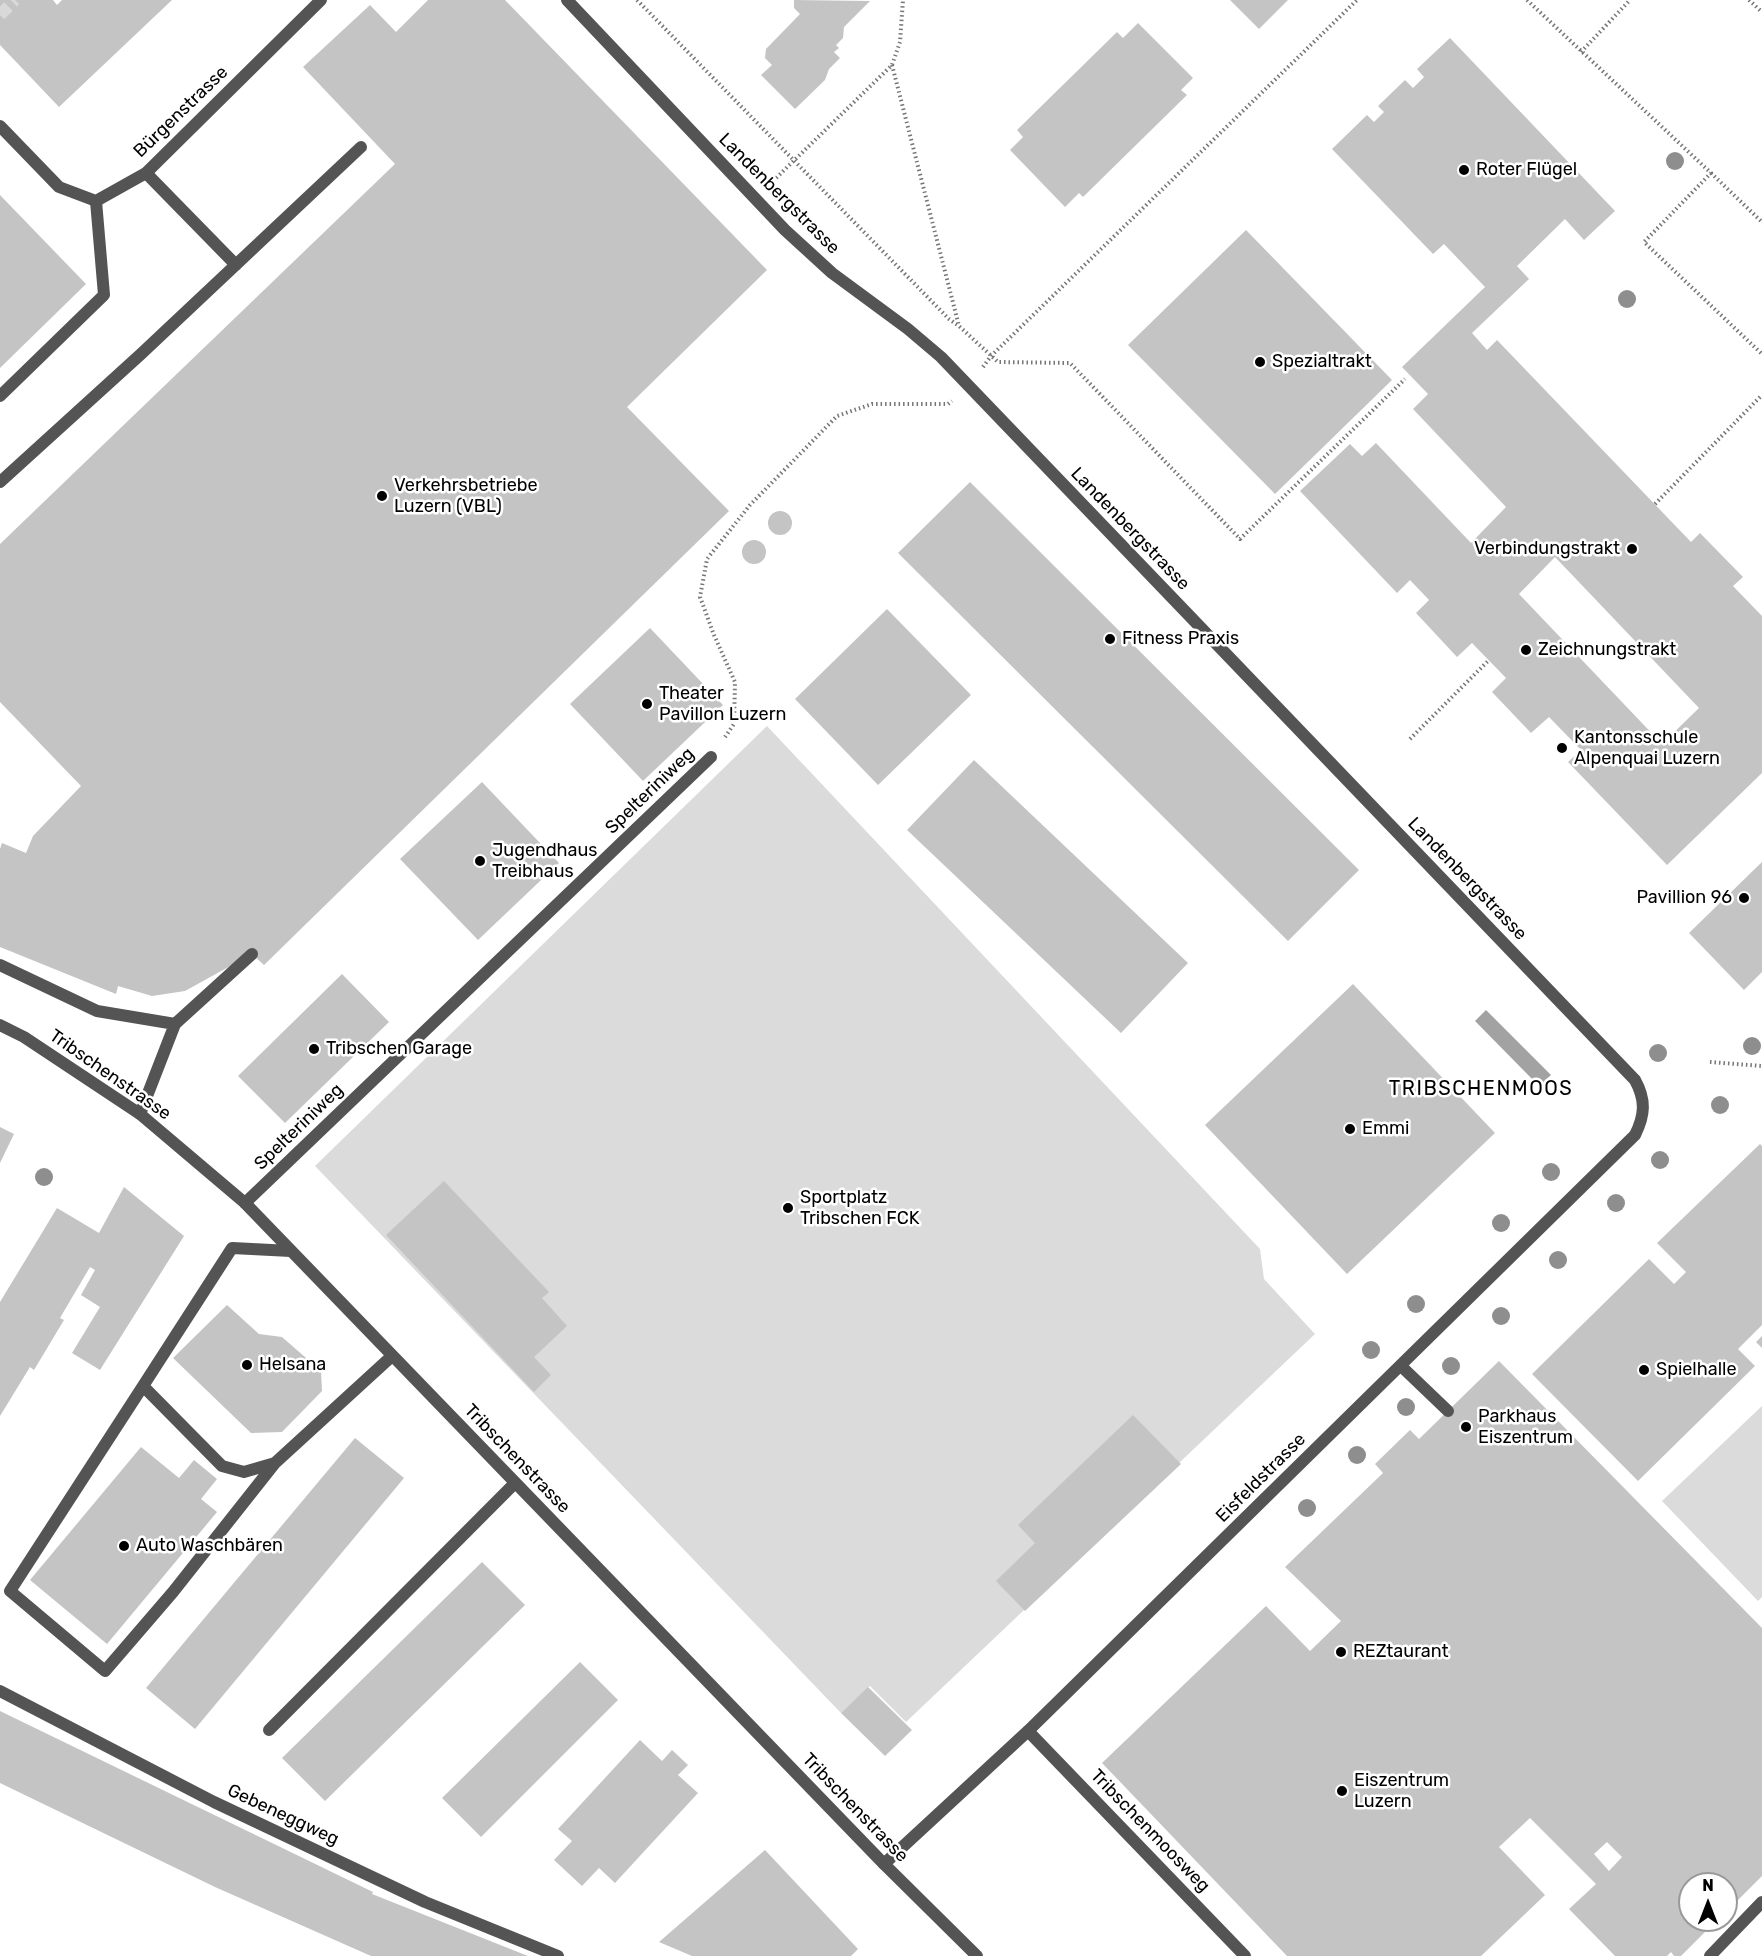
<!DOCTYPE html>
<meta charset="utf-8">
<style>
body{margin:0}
#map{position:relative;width:1762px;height:1956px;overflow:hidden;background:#fff;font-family:Rubik,sans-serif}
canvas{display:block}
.north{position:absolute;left:1678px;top:1872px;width:60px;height:60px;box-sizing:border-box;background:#fff;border:2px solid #999;border-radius:50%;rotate:0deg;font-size:16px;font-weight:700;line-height:24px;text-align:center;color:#000}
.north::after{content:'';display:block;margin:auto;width:21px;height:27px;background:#000;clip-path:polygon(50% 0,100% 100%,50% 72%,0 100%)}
</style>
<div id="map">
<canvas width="1762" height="1956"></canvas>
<div class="north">N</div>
</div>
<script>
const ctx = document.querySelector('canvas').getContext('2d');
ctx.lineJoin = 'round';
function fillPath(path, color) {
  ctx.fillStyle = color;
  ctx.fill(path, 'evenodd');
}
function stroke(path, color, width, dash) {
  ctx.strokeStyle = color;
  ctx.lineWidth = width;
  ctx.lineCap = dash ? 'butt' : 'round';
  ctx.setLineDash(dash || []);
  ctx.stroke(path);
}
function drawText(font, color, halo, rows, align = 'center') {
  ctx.font = font + ' Rubik,sans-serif';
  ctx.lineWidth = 5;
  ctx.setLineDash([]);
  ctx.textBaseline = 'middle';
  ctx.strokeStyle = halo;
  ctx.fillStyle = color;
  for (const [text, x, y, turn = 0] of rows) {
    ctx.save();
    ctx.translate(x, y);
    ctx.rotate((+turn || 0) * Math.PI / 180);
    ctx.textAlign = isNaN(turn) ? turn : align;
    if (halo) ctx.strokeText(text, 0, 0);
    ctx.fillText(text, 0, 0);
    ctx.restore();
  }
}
const green = new Path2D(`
 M767 726 1260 1249 1264 1279 1315 1334 906 1722 870 1686 841 1713 315 1166Z
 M1762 1406V1597L1758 1601 1662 1501Z`);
const water = new Path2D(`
 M1486 1010 1551 1075 1539 1086 1475 1021Z`);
const building = new Path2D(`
 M0 0H53L57 5 62 0H172L59 107 0 45Z
 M428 0H505L767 270 627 407 729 511 264 965 252 954 185 991 152 996 118 986 116 994 0 947V849L2 843 26 853 33 836 81 786 0 702V544L395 164 303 67 370 5 396 32Z
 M794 0 870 1 844 27 843 38 836 45 839 48 834 52 840 58 829 69 825 80 795 109 761 75 772 65 765 58 766 49 800 14 794 8Z
 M1230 0H1288L1259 29Z
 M1138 23 1193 78 1181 90 1187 95 1083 197 1079 193 1065 207 1010 150 1023 137 1017 130 1117 32 1123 38Z
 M1450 38 1615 211 1584 240 1565 219 1517 266 1529 279 1472 333 1487 350 1497 340 1691 542 1700 533 1743 577 1733 586 1762 616V773L1667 865 1568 762 1581 750 1549 717 1531 733 1492 692 1506 678 1472 643 1457 657 1416 613 1429 600 1410 580 1397 593 1300 491 1350 444 1362 456 1376 443 1471 543 1506 507 1413 409 1428 394 1402 367 1485 287 1444 244 1433 254 1332 149 1367 115 1374 122 1384 112 1378 106 1405 80 1413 88 1424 77 1417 69ZM1555 557 1699 708 1662 744 1519 594Z
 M0 195 86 284 0 368Z
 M1246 230 1392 380 1275 494 1128 345Z
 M970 482 1359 870 1288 941 898 553Z
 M768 523a12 12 0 1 1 24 0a12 12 0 1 1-24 0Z
 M742 552a12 12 0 1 1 24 0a12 12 0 1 1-24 0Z
 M887 609 971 695 878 785 795 699Z
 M650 628 723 705 643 781 570 704Z
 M974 760 1188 963 1121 1033 907 830Z
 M482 782 559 863 478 940 400 859Z
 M1762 862V972L1744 990 1689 933Z
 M342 974 389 1022 285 1123 238 1076Z
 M1353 984 1495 1133 1347 1274 1205 1125Z
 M0 1127 14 1134 0 1163Z
 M1760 1144 1762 1146V1325L1738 1349 1755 1366 1638 1481 1532 1374 1649 1259 1674 1284 1686 1272 1657 1243Z
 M444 1181 549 1292 542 1298 567 1326 534 1357 551 1375 534 1392 386 1235Z
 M124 1187 184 1236 100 1370 72 1353 100 1307 81 1295 95 1270 90 1267 60 1318 64 1320 34 1370 30 1367 0 1416V1302L57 1208 99 1233Z
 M227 1305 259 1334 282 1337 321 1371 322 1391 282 1432 251 1433 173 1358Z
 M1762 1336V1348L1756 1342Z
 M1499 1361 1762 1628V1876L1726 1912V1884H1690V1920H1717L1681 1956H1674L1671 1952 1667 1956H1615L1569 1909 1596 1884 1530 1818 1499 1847 1545 1895 1481 1956H1287L1102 1763 1266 1606 1310 1651 1341 1621 1285 1567 1383 1473 1375 1464 1410 1430 1419 1439ZM1607 1842 1622 1857 1609 1871 1594 1854Z
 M1133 1415 1181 1464 1025 1611 996 1581 1035 1543 1018 1525Z
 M355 1438 404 1478 195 1729 146 1688Z
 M141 1447 179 1478 194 1460 217 1479 201 1499 217 1512 107 1644 30 1580Z
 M482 1562 525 1605 325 1801 282 1758Z
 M580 1662 618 1700 481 1837 442 1798Z
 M868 1687 912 1730 885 1756 841 1713Z
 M0 1711 373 1892 372 1894 528 1956H371L215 1887 0 1783Z
 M640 1740 662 1761 672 1750 688 1765 678 1775 698 1793 615 1883 599 1868 582 1886 554 1860 572 1841 558 1829Z
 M765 1850 858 1949 851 1956H692L659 1942Z`);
const pedestrianTunnel = new Path2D(`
 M0 15 15 0`);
const path = new Path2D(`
 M637 0 949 319 959 326 998 362 1070 363 1240 539 1405 379
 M1527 0 1711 173 1644 242 1762 354
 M1749 0 1762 12
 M1581 52 1630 0
 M892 65 959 326
 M1711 173 1762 222
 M773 181 892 65 900 42 903 0
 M983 367 991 356 1357 0
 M1655 504 1761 396
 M725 737 734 724 735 682 714 635 700 597 707 559 750 505 837 416 872 404H948L952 401
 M1410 739 1488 661
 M1710 1062 1762 1066`);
const service = new Path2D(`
 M146 173 236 265
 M0 396 104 295 96 201
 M0 482 141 354 361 147
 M0 965 97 1011 175 1024 252 954
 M140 1114 175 1024
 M245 1203 711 757
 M291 1251 232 1248 143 1386 222 1466 244 1472 275 1463 392 1356
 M1401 1366 1448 1411
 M143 1386 10 1591 105 1671 173 1592 275 1463
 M269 1730 515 1483
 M1028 1731 1245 1956
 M1710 1956 1762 1902`);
const minor = new Path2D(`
 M567 0 785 230 832 273 908 329 941 357 1635 1080C1646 1100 1645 1115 1635 1135L1028 1731 884 1864
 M0 126 59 187 96 201 146 173 321 0
 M0 1691 214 1802 425 1902 558 1956`);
const tertiary = new Path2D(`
 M0 1025 24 1037 140 1114 245 1203 884 1864 977 1956`);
const trees = [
 [1675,161],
 [1627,299],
 [1752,1046],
 [1658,1053],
 [1720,1105],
 [1660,1160],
 [1551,1172],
 [44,1177],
 [1616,1203],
 [1501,1223],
 [1558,1260],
 [1416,1304],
 [1501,1316],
 [1371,1350],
 [1451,1366],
 [1406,1407],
 [1357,1455],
 [1307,1508]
];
const markers = [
 [1464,170,6,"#000"],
 [1260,362,6,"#000"],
 [382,496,6,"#000"],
 [1632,549,6,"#000"],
 [1110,639,6,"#000"],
 [1526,650,6,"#000"],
 [647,704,6,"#000"],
 [1562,748,6,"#000"],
 [480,861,6,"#000"],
 [1744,898,6,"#000"],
 [314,1049,6,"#000"],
 [1350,1129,6,"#000"],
 [788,1208,6,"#000"],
 [247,1365,6,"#000"],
 [1644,1370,6,"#000"],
 [1466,1427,6,"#000"],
 [124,1546,6,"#000"],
 [1341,1652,6,"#000"],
 [1342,1791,6,"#000"]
];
const streetNames = [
 ["Bürgenstrasse",181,112,-44],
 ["Landenbergstrasse",779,194,45],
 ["Landenbergstrasse",1130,529,46],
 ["Spelteriniweg",650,791,-44],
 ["Landenbergstrasse",1467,879,46],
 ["Tribschenstrasse",110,1075,35],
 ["Spelteriniweg",299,1127,-44],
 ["Tribschenstrasse",517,1459,46],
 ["Eisfeldstrasse",1261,1478,-45],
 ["Tribschenstrasse",855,1808,46],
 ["Gebeneggweg",283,1815,25],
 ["Tribschenmoosweg",1150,1831,46]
];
const poiNames = [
 ["Roter Flügel",1476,170],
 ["Spezialtrakt",1272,362],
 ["Verkehrsbetriebe",394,486],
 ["Luzern (VBL)",394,507],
 ["Verbindungstrakt",1620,549,"right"],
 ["Fitness Praxis",1122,639],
 ["Zeichnungstrakt",1538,650],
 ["Theater",659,694],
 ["Pavillon Luzern",659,715],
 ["Kantonsschule",1574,738],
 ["Alpenquai Luzern",1574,759],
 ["Jugendhaus",492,851],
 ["Treibhaus",492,872],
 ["Pavillion 96",1732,898,"right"],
 ["Tribschen Garage",326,1049],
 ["Emmi",1362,1129],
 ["Sportplatz",800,1198],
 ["Tribschen FCK",800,1219],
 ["Helsana",259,1365],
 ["Spielhalle",1656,1370],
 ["Parkhaus",1478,1417],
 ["Eiszentrum",1478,1438],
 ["Auto Waschbären",136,1546],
 ["REZtaurant",1353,1652],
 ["Eiszentrum",1354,1781],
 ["Luzern",1354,1802]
];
const neighbourhoodNames = [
 ["TRIBSCHENMOOS",1481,1089]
];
fillPath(green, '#dbdbdb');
fillPath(water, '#a2a2a2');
fillPath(building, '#c4c4c4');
stroke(pedestrianTunnel, '#d9d9d9', 12, [12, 6]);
stroke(path, '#767676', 4, [1.5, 3]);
stroke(service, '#545454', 12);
stroke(minor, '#545454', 12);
stroke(tertiary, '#545454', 12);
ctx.fillStyle = '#8e8e8e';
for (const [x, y] of trees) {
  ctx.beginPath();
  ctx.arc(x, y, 9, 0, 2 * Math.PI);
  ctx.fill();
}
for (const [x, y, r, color] of markers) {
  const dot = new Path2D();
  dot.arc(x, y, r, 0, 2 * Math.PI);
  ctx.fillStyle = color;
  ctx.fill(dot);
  stroke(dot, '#fff', 2);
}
drawText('18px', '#000', '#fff', streetNames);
drawText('18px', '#000', '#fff', poiNames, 'left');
ctx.letterSpacing = '1.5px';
drawText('20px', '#000', '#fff', neighbourhoodNames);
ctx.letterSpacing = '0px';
</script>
